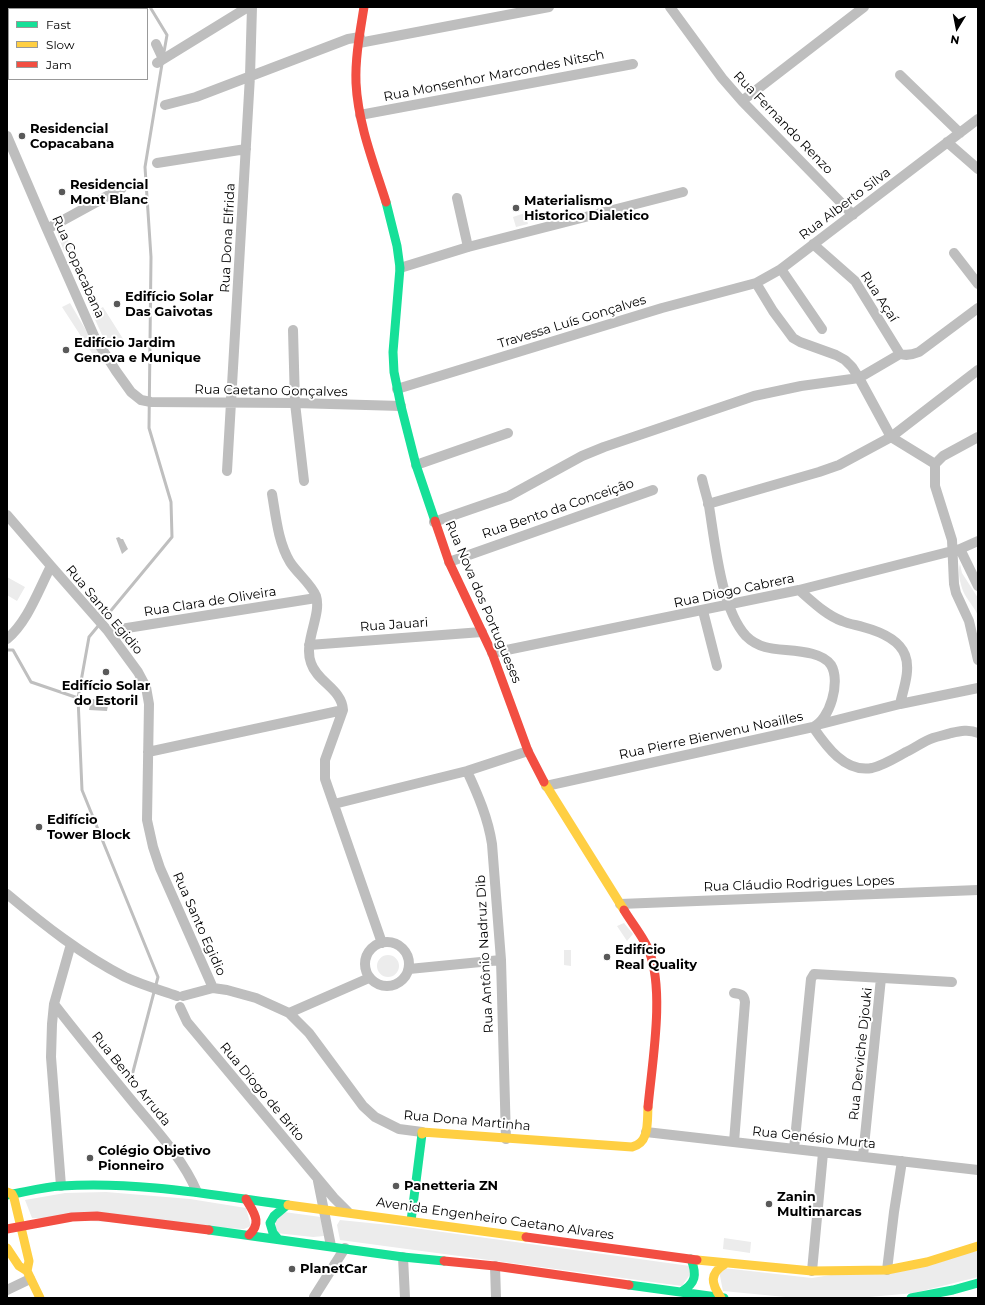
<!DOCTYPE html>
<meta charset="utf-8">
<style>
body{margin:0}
#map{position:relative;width:985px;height:1305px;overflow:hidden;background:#fff;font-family:Montserrat,sans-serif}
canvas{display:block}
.frame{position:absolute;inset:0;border:8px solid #000;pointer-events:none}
.legend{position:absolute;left:8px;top:8px;width:140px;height:72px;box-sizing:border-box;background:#fff;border:1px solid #999;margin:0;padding:5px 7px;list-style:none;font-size:12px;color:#000}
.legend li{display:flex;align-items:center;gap:8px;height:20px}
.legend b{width:20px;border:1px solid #999}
.north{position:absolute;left:937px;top:8px;width:40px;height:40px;-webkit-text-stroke:3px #fff;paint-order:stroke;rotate:190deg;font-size:11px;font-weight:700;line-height:16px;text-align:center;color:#000}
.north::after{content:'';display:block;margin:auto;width:14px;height:18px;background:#000;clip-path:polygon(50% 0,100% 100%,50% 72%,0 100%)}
</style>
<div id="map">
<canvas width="985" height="1305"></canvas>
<div class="frame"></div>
<ul class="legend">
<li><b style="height:5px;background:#16e098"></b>Fast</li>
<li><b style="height:5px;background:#ffcf43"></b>Slow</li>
<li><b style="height:5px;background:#f24e42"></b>Jam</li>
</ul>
<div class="north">N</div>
</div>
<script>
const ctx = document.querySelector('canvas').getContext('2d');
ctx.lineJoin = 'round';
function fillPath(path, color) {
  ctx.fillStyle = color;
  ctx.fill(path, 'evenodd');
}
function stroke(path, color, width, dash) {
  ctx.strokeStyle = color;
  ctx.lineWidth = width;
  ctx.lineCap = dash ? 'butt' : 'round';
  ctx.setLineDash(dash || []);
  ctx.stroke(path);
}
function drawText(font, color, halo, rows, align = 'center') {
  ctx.font = font + ' Montserrat,sans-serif';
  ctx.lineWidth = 4;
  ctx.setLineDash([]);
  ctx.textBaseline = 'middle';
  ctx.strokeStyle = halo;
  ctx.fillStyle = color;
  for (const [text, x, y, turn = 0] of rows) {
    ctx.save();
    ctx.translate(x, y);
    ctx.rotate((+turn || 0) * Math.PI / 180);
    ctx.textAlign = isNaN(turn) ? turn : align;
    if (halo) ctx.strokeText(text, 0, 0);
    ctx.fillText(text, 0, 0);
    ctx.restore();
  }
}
const green = new Path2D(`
 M525 213 528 224 516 227 513 217Z
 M62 229 72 248 64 251 56 231Z
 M70 303 104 361 99 364 62 307Z
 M103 307 125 342 111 349 103 337 92 313Z
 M960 564 962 573 978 598V616C975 608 969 602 965 595 961 588 957 572 960 564Z
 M7 577 25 587 17 601 7 595Z
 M624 923 633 934 627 941 617 926Z
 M564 950H571V966L564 965Z
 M377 966a11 11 0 1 1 22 0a11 11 0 1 1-22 0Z
 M106 1192 190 1199 246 1208 251 1226 244 1229 32 1218 25 1200 65 1193Z
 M284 1212 321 1217 324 1236 313 1237 276 1233 275 1217Z
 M340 1220 399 1226 690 1266 691 1273 682 1286 340 1240 337 1225Z
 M724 1238 751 1242 750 1253 723 1249Z
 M978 1251V1277L914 1293 858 1298H796L723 1291 719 1271 723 1268 812 1278Z`);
const water = new Path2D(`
 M119 537 121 539H123L128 549 122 554 116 538Z
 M91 699H94L95 700V704L108 705 107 711 89 710Z`);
const stream = new Path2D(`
 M150 7 167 35 164 52
 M7 650H13L31 682 78 698
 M130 1083 158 977 82 790 78 698 89 637 172 537 171 502 149 428 151 257 145 167 162 64`);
const street = new Path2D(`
 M670 7 722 78 742 101 853 215
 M359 43 549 7
 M156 44 163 59
 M157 63 248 7
 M900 75 960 133
 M742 101 864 7
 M165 105 196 97 348 39 360 37
 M360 115 633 64
 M7 136 46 227 95 338 116 371 131 392 141 400 151 402 295 403 401 406
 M947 142 978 169
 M157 163 246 149
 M457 198 468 247
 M47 229 122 188
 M813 244 855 281 900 354
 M954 253 978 284
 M400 268 468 247 683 192
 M781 269 822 329
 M756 283 773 311 793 338 800 342 836 355 845 360 852 367 859 378 891 437 935 464V486L952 540 954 584 956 593 969 621 978 660
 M293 330 295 403 304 481
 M397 389 662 308 756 283 781 269 978 119
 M935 464 943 456 978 437
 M416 465 508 433
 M227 471 250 76 252 7
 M272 494C276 517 278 542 290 562 297 573 312 585 316 596 322 615 303 642 311 663 317 682 342 689 343 710L325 760V779L382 943
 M708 504 819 472 839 465 891 437 978 370
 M7 515 51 566 108 631 138 672 146 687 149 704 147 820 153 847 160 868 213 988
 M434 522 509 496 582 456 604 447 754 396 801 386 859 378 900 354C907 356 912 355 919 352L978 308
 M960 549 978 586
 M449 562 653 490
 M799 590C813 602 826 615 842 621 849 624 856 625 863 627 878 631 899 639 905 655 911 670 903 690 900 704
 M703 611 717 666
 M108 631 316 598
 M7 639C28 621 38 591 51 566
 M309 645 482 632
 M492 653 799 590 960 549 978 541
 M817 725 900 704 978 688
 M813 727C826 746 845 773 872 768 884 765 895 758 906 752 915 748 924 741 933 738 939 736 945 735 951 733 960 731 969 729 978 733
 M148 752 343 710
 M467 771C478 795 488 818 492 844L501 960 506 1139
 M546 786 813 727C830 720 841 681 831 665 820 648 782 652 765 647 758 645 751 641 746 636 721 609 715 542 709 506 707 497 704 488 702 479
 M334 804 467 771 528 751
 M7 894C44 925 82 955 125 977 142 985 160 990 177 996
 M620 904 978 890
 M365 964a22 22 0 1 1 44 0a22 22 0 1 1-44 0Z
 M409 969 501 960
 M734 993C740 994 744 994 745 1002L734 1142
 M183 996 213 988 227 990 256 998 289 1013 309 1033 363 1106 375 1117 399 1129 422 1132
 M54 1004C81 1039 109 1073 137 1107 159 1133 184 1161 197 1192
 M180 1007 187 1022 334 1198 348 1212
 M289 1013 369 978
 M646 1132 978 1170
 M794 1149 811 979 814 974 952 982
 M863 1156 881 978
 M318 1181 331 1246
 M61 1186 51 1057 52 1024 54 1004 71 944
 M403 1257 405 1298
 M495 1266 496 1298
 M887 1270 894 1212 902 1161
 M812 1271 823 1153
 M7 1290 30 1279
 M314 1297 345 1248`);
const fast = new Path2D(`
 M386 202 397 246 400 268 393 352 394 372 401 406 416 465 435 521
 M7 1195C25 1192 43 1187 61 1186 137 1181 213 1195 288 1205
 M411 1221 422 1134
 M209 1230 403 1257 444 1261
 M278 1239 273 1233 270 1223 274 1216 287 1205
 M629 1285 724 1298
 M681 1292C696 1283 697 1275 691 1259
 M911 1298 953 1290 978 1283`);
const slow = new Path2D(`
 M544 782 624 910
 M422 1134V1132L632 1147C650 1143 647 1121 648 1107
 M7 1192 12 1194 14 1198 29 1261 27 1271 40 1298
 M288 1205 526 1237
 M7 1248 19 1266 27 1271
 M697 1260 812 1271 887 1270 927 1262 978 1246
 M721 1298C711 1283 709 1274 725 1264`);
const jam = new Path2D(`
 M364 7C360 32 355 58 356 83 358 124 374 164 386 202
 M435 521 449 562 492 653 528 751 544 782
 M624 910C631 922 645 939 649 951 665 991 652 1063 648 1107
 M246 1199C253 1212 263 1222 249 1235
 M7 1229 72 1217 97 1216 209 1230
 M526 1237 697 1260
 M444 1261 495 1266 629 1285`);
const markers = [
 [22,136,4,"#595959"],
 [62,192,4,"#595959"],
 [516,208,4,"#595959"],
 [117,304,4,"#595959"],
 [66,350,4,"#595959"],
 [106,672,4,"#595959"],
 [39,827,4,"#595959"],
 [607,957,4,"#595959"],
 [90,1158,4,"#595959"],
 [396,1186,4,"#595959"],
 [769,1204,4,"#595959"],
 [292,1269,4,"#595959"]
];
const streetNames = [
 ["Rua Monsenhor Marcondes Nitsch",494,76,-11],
 ["Rua Fernando Renzo",783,123,46],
 ["Rua Alberto Silva",845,204,-37],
 ["Rua Dona Elfrida",228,238,-87],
 ["Rua Copacabana",78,267,66],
 ["Rua Açaí",879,297,57],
 ["Travessa Luís Gonçalves",572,322,-17],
 ["Rua Caetano Gonçalves",271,391,1],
 ["Rua Bento da Conceição",558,509,-19],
 ["Rua Diogo Cabrera",734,591,-12],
 ["Rua Clara de Oliveira",210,602,-9],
 ["Rua Nova dos Portugueses",483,602,67],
 ["Rua Santo Egidio",104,610,50],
 ["Rua Jauari",394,625,-4],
 ["Rua Pierre Bienvenu Noailles",711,736,-12],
 ["Rua Cláudio Rodrigues Lopes",799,884,-2],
 ["Rua Santo Egidio",199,924,66],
 ["Rua Antônio Nadruz Dib",485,954,-93],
 ["Rua Derviche Djouki",861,1054,-84],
 ["Rua Bento Arruda",131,1079,51],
 ["Rua Diogo de Brito",262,1092,50],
 ["Rua Dona Martinha",467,1121,5],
 ["Rua Genésio Murta",814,1138,6],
 ["Avenida Engenheiro Caetano Alvares",495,1219,8]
];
const poiNames = [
 ["Residencial",30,129],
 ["Copacabana",30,144],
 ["Residencial",70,185],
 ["Mont Blanc",70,200],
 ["Materialismo",524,201],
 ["Historico Dialetico",524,216],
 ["Edifício Solar",125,297],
 ["Das Gaivotas",125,312],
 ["Edifício Jardim",74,343],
 ["Genova e Munique",74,358],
 ["Edifício Solar",106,686,"center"],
 ["do Estoril",106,701,"center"],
 ["Edifício",47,820],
 ["Tower Block",47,835],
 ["Edifício",615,950],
 ["Real Quality",615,965],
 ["Colégio Objetivo",98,1151],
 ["Pionneiro",98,1166],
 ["Panetteria ZN",404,1186],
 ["Zanin",777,1197],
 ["Multimarcas",777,1212],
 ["PlanetCar",300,1269]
];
fillPath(green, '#ececec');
fillPath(water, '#bfbfbf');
stroke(stream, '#bfbfbf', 3);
stroke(street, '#bebebe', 10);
stroke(fast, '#16e098', 9);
stroke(slow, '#ffcf43', 9);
stroke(jam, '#f24e42', 9);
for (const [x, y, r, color] of markers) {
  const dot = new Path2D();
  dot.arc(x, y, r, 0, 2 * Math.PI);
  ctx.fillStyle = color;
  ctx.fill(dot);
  stroke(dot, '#fff', 1.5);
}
drawText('13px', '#000', '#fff', streetNames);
drawText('bold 13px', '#000', '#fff', poiNames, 'left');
</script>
